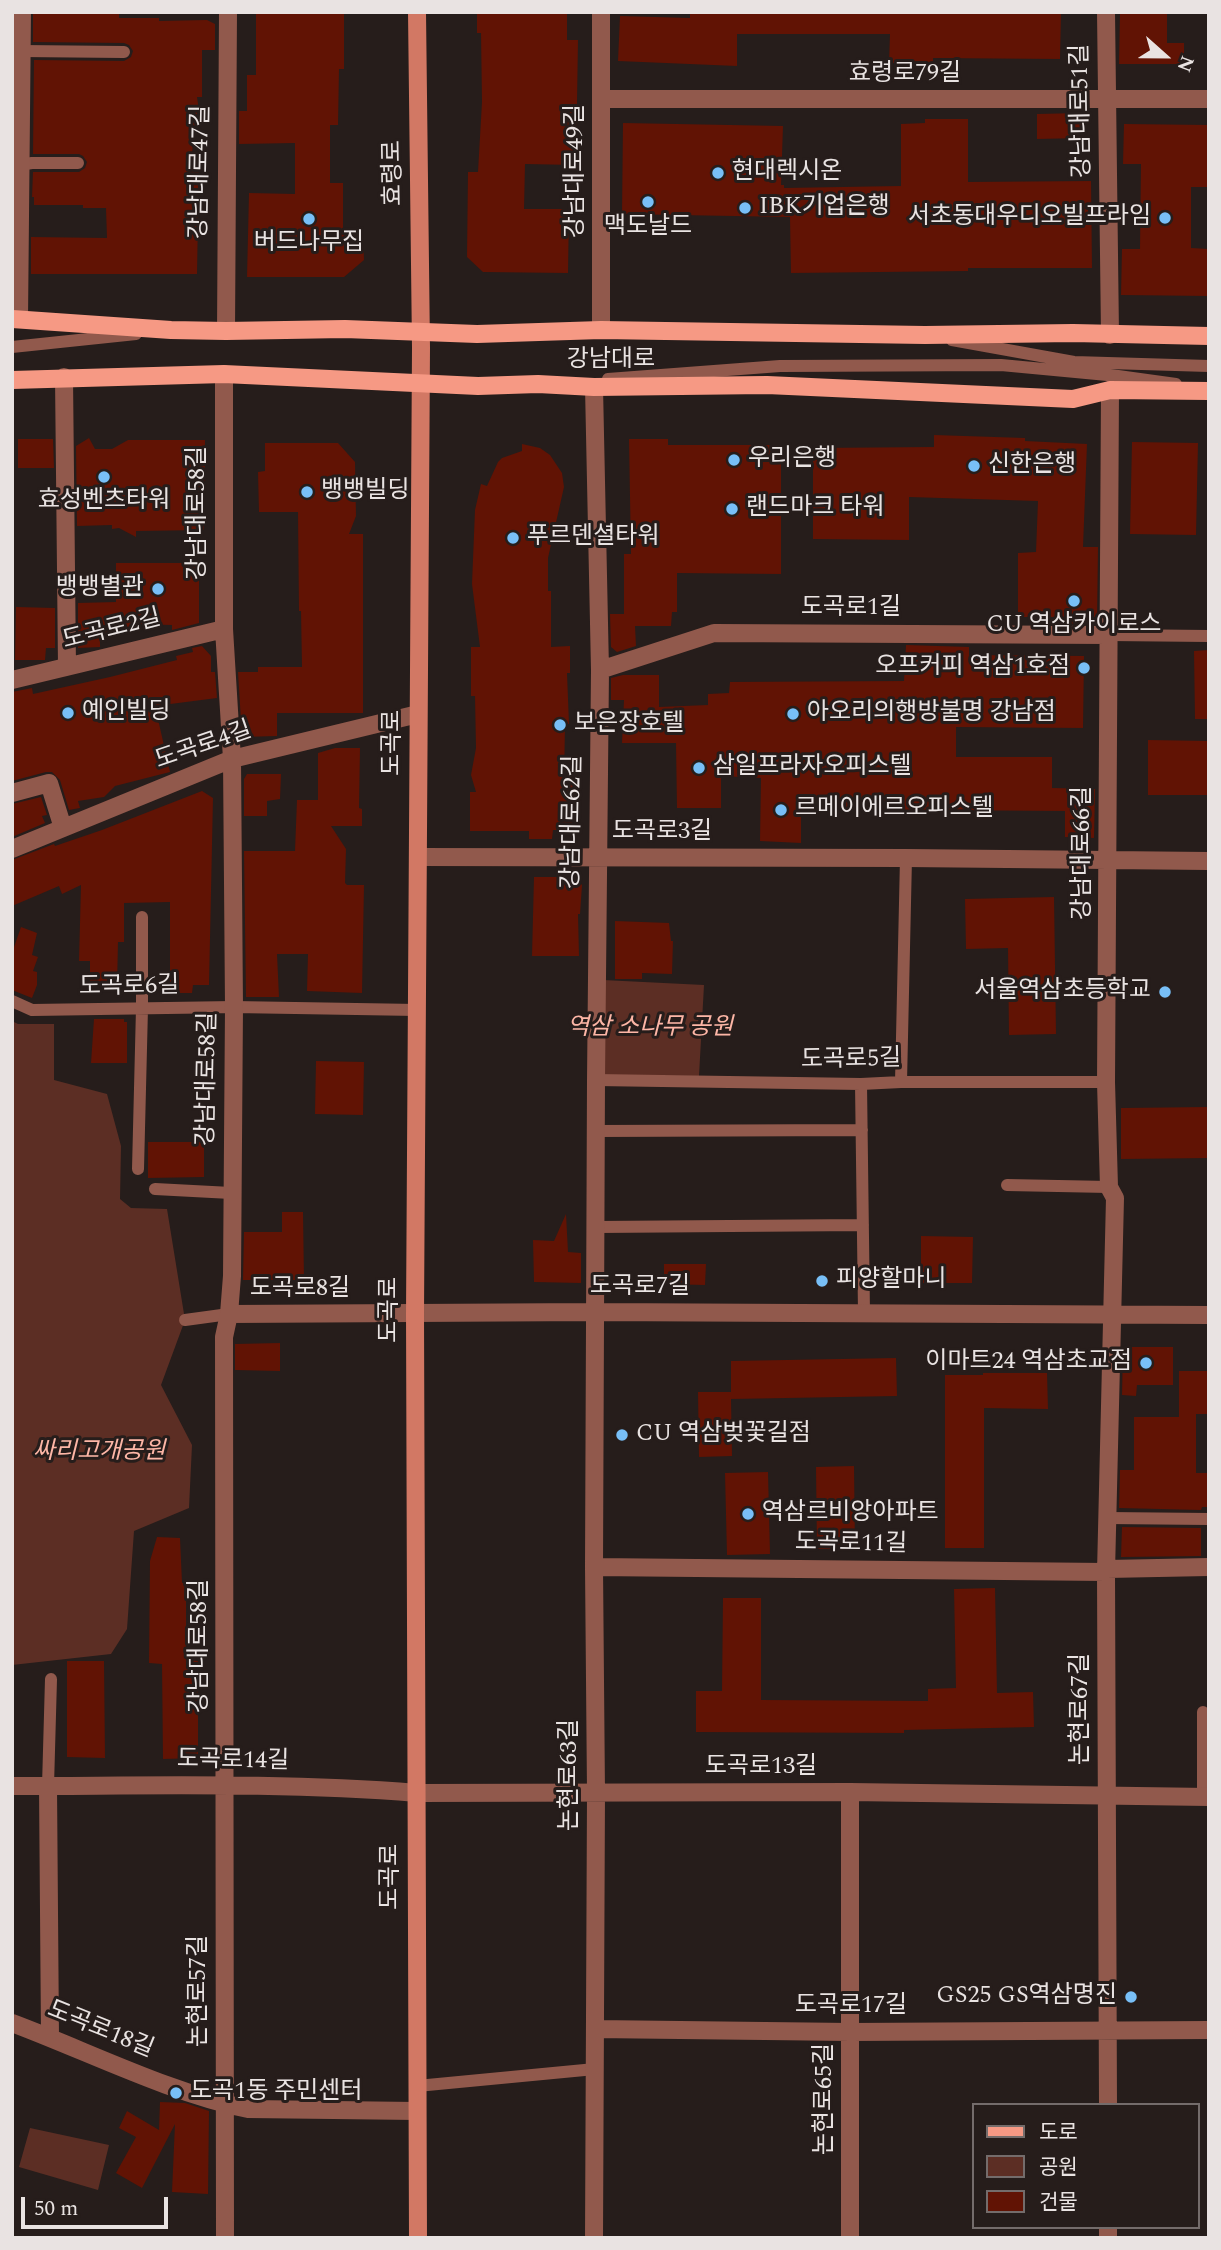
<!DOCTYPE html>
<meta charset="utf-8">
<style>
body{margin:0}
#map{position:relative;width:1221px;height:2250px;overflow:hidden;background:#261d1b;font-family:Spectral,"Noto Sans KR",serif}
canvas{display:block}
.frame{position:absolute;inset:0;border:14px solid #e9e3e2;pointer-events:none}
.legend{position:absolute;left:972px;top:2103px;width:228px;height:126px;box-sizing:border-box;background:#261d1b;border:2px solid #746c6b;margin:0;padding:9px 12px;list-style:none;font-size:21px;color:#e9e3e2}
.legend li{display:flex;align-items:center;gap:14px;height:35px}
.legend b{width:35px;border:2px solid #746c6b}
.north{position:absolute;left:1130px;top:21px;width:70px;height:70px;-webkit-text-stroke:5px #261d1b;paint-order:stroke;rotate:111deg;font-size:19px;font-weight:700;line-height:28px;text-align:center;color:#e9e3e2}
.north::after{content:'';display:block;margin:auto;width:24px;height:32px;background:#e9e3e2;clip-path:polygon(50% 0,100% 100%,50% 72%,0 100%)}
.scale{position:absolute;left:21px;top:2197px;width:147px;height:32px;box-sizing:border-box;border:4px solid #e9e3e2;border-top:0;padding-left:9px;font-size:21px;line-height:24px;white-space:nowrap;color:#e9e3e2;-webkit-text-stroke:5px #261d1b;paint-order:stroke}
</style>
<div id="map">
<canvas width="1221" height="2250"></canvas>
<div class="frame"></div>
<ul class="legend">
<li><b style="height:9px;background:#f69984"></b>도로</li>
<li><b style="height:19px;background:#5c2e24"></b>공원</li>
<li><b style="height:19px;background:#611304"></b>건물</li>
</ul>
<div class="north">N</div>
<div class="scale">50 m</div>
</div>
<script>
const ctx = document.querySelector('canvas').getContext('2d');
ctx.lineJoin = 'round';
function fillPath(path, color) {
  ctx.fillStyle = color;
  ctx.fill(path, 'evenodd');
}
function stroke(path, color, width, dash) {
  ctx.strokeStyle = color;
  ctx.lineWidth = width;
  ctx.lineCap = dash ? 'butt' : 'round';
  ctx.setLineDash(dash || []);
  ctx.stroke(path);
}
function drawText(font, color, halo, rows, align = 'center') {
  ctx.font = font + ' Spectral,"Noto Sans KR",serif';
  ctx.lineWidth = 6;
  ctx.setLineDash([]);
  ctx.textBaseline = 'middle';
  ctx.strokeStyle = halo;
  ctx.fillStyle = color;
  for (const [text, x, y, turn = 0] of rows) {
    ctx.save();
    ctx.translate(x, y);
    ctx.rotate((+turn || 0) * Math.PI / 180);
    ctx.textAlign = isNaN(turn) ? turn : align;
    if (halo) ctx.strokeText(text, 0, 0);
    ctx.fillText(text, 0, 0);
    ctx.restore();
  }
}
const green = new Path2D(`
 M603 980 704 985 699 1076 601 1075Z
 M12 1021 18 1024H54V1080L107 1094 121 1146 120 1199 131 1208 167 1209 185 1320 161 1385 192 1445 189 1508 134 1531 127 1629 111 1654 12 1665Z
 M30 2128 109 2145 98 2190 19 2167Z`);
const building = new Path2D(`
 M33 12H119V18H159V21L207 20 215 24V50H202V97H197L200 117 198 126 193 132 192 161H199L197 274H31V237L107 238 106 208H83V205H34V197H32L33 172H79L85 168 87 162 83 156 79 154H33L34 60 124 61 131 57 133 51 129 45 124 43 33 42Z
 M256 12H344V69H339L338 125H330V183H343V233H363L364 260 344 277H247L249 193 295 194V143L239 144V111H247V75H256Z
 M477 12H567V40H578L576 165 525 164 524 209H569L568 273 483 272 467 257 468 172H478L482 102 481 33H477Z
 M690 12H1061L1060 59 933 58V63H889L890 34H737V66L618 61 620 16 690 18Z
 M1120 12H1167V43H1184V64H1119Z
 M1081 113 1082 138 1037 139V114Z
 M925 119H968V182L1091 181 1092 268H968V271L791 273 790 217 622 214 623 123 783 126 781 185H784V188L901 186V124L925 123Z
 M1124 124 1209 125V187H1191V248L1209 249V296L1121 295 1122 249H1140L1141 164H1123Z
 M934 435 1025 438V441L1087 444 1083 547H1098L1097 624 1056 623V617H1018V553L1036 552 1038 501 909 497V540L813 539V448L934 447Z
 M89 438 95 449H112L128 440H205L204 530 136 531V537L119 528 112 529V525L77 526 76 446Z
 M18 439H53L54 468H18Z
 M629 439H668V445H781V574L677 573V612H672L671 626H635L636 646 617 652 611 647 610 614H624V554H631Z
 M1132 442 1198 443 1196 535 1130 534Z
 M265 443H338L355 462 356 516 349 534H363V713H277V736L242 737 238 672H258V667H302L301 611H299L298 512H259L258 472 265 471Z
 M522 444 540 448 550 455 562 473 564 487 548 558V591H551V647L570 646V673H567L569 724H565L564 783H573L572 830H553L552 839H529V831H470V792H476L471 775 476 748 475 696H471V647H480L472 584 475 510 481 484 487 486 498 462 502 458 522 451Z
 M116 563H199V623L172 630V625L130 624V632L100 634V647L78 648V603L116 602Z
 M16 607 55 608V648H46L45 660H15Z
 M906 645 969 647V655L1084 656 1083 728 956 727V757H1052V788L1095 789 1094 838 1065 837V811L801 809V843L760 841 761 778 721 776V808H677L676 743H622L624 700H611V678L623 675H659V707L708 705V694L729 693 730 682 904 681Z
 M202 646 211 656V672H215L217 698 155 706 170 772 115 786 104 797 78 801 80 808 69 810 60 780 52 772H46L12 781V692L32 688 33 694 110 677 177 660 176 656 193 652 192 648Z
 M1209 650V719H1195L1194 651Z
 M1148 740 1209 741V795H1148Z
 M335 748H360L359 808 362 809V826H331L346 849 345 883 347 885H364L362 993 307 991 308 954H277L279 997H246L244 851H295L297 800H318V753Z
 M247 774H281L280 799 267 801V816H244V779Z
 M202 791 213 798 209 985H193L192 993H170V902L124 903V942H118L117 987H90V961H79L81 885 62 894 59 886 12 906V860L54 844 55 846 102 830Z
 M41 797 47 815 42 816 45 823 12 837V804Z
 M534 877H574L582 885 580 914H578L579 956H532Z
 M1054 897 1056 1034 1009 1035 1008 948 966 949 965 899Z
 M615 921 669 923 671 941H673L672 974 642 973V979H615Z
 M21 927 37 933 32 955 38 957 33 971 37 972V985L32 998 12 990V953Z
 M94 1019H124V1022H127V1063H91Z
 M316 1061 364 1062 363 1115 315 1114Z
 M1209 1107V1158L1121 1159V1108Z
 M148 1142H204V1177L148 1178Z
 M282 1212H303L304 1280H243L244 1232H282Z
 M566 1214 568 1252 581 1253V1283L534 1282 533 1240 554 1241Z
 M921 1236 973 1237 972 1283H921Z
 M664 1264H706L705 1285 664 1284Z
 M280 1343V1371L235 1370V1344Z
 M1123 1347H1173V1385H1137L1136 1396 1122 1395Z
 M896 1358 897 1396 731 1399 732 1456 699 1457 698 1392H731V1361Z
 M1179 1371H1209V1414H1196V1473H1209V1507H1202L1201 1510 1119 1508 1120 1470H1134V1417H1179Z
 M983 1373H1047L1048 1409 984 1408V1548H945V1375H983Z
 M854 1466 855 1549H817L816 1467Z
 M768 1472 770 1554 727 1555 725 1473Z
 M1122 1527 1201 1528V1556L1121 1557Z
 M157 1537 180 1538 182 1583 186 1582V1660L198 1661V1758L163 1759 162 1664 149 1663 150 1561Z
 M995 1588 997 1693 1033 1692 1034 1727 904 1730V1733L696 1732V1691H722L723 1598H761V1700L928 1701V1689L956 1688 954 1589Z
 M67 1661H104L105 1758 67 1757Z
 M160 2102 185 2103 209 2111 208 2194 172 2192 175 2124 142 2188 116 2173 136 2137 119 2128 127 2111 159 2130Z`);
const service = new Path2D(`
 M21 51 124 52
 M12 166 32 163H78
 M952 340 1074 362 1209 366
 M12 347 136 334
 M608 379 780 366 1001 365 1118 376 1176 384
 M1109 635 1209 636
 M12 1001 32 1010 234 1007 417 1010
 M596 1080 861 1084 901 1082H1106
 M901 1082 906 858
 M861 1084 864 1313
 M596 1131 862 1130
 M138 1169 142 1008V917
 M1007 1185 1109 1187
 M155 1189 231 1193
 M597 1227 863 1225
 M185 1320 229 1314
 M1107 1518 1209 1519
 M1203 1712V1797
 M48 1786 51 1679
 M417 2086 595 2069`);
const minor = new Path2D(`
 M1106 12 1110 335
 M602 99H1209
 M19 319 22 12
 M601 330V12
 M226 331 228 12
 M224 374V629L232 759 234 1007 232 1276 229 1314 224 1337 225 2238
 M64 377 67 667
 M600 670 714 633 1109 635
 M12 680 224 629
 M12 793 49 783 63 828
 M12 849 232 759 418 714
 M418 857 906 858 1209 861
 M229 1314 595 1312 1209 1315
 M594 1567 1106 1572
 M1107 1569 1209 1567
 M12 1786C147 1786 283 1782 417 1793L850 1792 1209 1797
 M48 1786 50 2037
 M12 2023C87 2051 170 2093 248 2109L417 2111
 M595 2029 850 2032 1209 2030
 M1108 2105 1106 1572 1115 1198 1109 1187 1106 1082 1110 390
 M1108 2227V2238
 M594 2238 596 1793 594 1567 596 1080 600 670 594 387
 M850 2238V1792`);
const secondary = new Path2D(`
 M417 12 421 348 415 1313 418 2238`);
const primary = new Path2D(`
 M12 319 171 330 226 331 345 329 477 334 601 330 925 335 1073 333 1209 336
 M12 380 224 374 478 386 538 384 594 387 767 385 1073 399 1110 390 1209 391`);
const markers = [
 [718,173,7,"#78bff7"],
 [648,202,7,"#78bff7"],
 [745,208,7,"#78bff7"],
 [1165,218,7,"#78bff7"],
 [309,219,7,"#78bff7"],
 [734,460,7,"#78bff7"],
 [974,466,7,"#78bff7"],
 [104,477,7,"#78bff7"],
 [307,492,7,"#78bff7"],
 [732,509,7,"#78bff7"],
 [513,538,7,"#78bff7"],
 [158,589,7,"#78bff7"],
 [1074,601,7,"#78bff7"],
 [1084,668,7,"#78bff7"],
 [68,713,7,"#78bff7"],
 [793,714,7,"#78bff7"],
 [560,725,7,"#78bff7"],
 [699,768,7,"#78bff7"],
 [781,810,7,"#78bff7"],
 [1165,992,7,"#78bff7"],
 [822,1281,7,"#78bff7"],
 [1146,1363,7,"#78bff7"],
 [622,1435,7,"#78bff7"],
 [748,1514,7,"#78bff7"],
 [1131,1997,7,"#78bff7"],
 [176,2093,7,"#78bff7"]
];
const streetNames = [
 ["효령로79길",905,75],
 ["강남대로51길",1083,111,-91],
 ["강남대로49길",577,171,-90],
 ["강남대로47길",202,172,-89],
 ["효령로",395,173,-91],
 ["강남대로",611,361],
 ["강남대로58길",199,513,-90],
 ["도곡로1길",851,609],
 ["도곡로2길",112,631,-14],
 ["도곡로",394,743,-90],
 ["도곡로4길",204,747,-19],
 ["강남대로62길",574,822,-89],
 ["도곡로3길",662,833],
 ["강남대로66길",1084,853,-90],
 ["도곡로6길",129,988,-1],
 ["도곡로5길",851,1061,-1],
 ["강남대로58길",209,1079,-89],
 ["도곡로7길",640,1288],
 ["도곡로8길",300,1290],
 ["도곡로",391,1310,-90],
 ["도곡로11길",851,1545,1],
 ["강남대로58길",201,1646,-90],
 ["논현로67길",1082,1709,-90],
 ["도곡로14길",233,1762,1],
 ["도곡로13길",761,1768],
 ["논현로63길",571,1775,-90],
 ["도곡로",392,1877,-90],
 ["논현로57길",200,1991,-90],
 ["도곡로17길",851,2007],
 ["도곡로18길",100,2031,22],
 ["논현로65길",826,2099,-90]
];
const poiNames = [
 ["현대렉시온",732,173],
 ["IBK기업은행",759,208],
 ["서초동대우디오빌프라임",1151,218,"right"],
 ["맥도날드",648,228,"center"],
 ["버드나무집",309,244,"center"],
 ["우리은행",748,460],
 ["신한은행",988,466],
 ["뱅뱅빌딩",321,492],
 ["효성벤츠타워",104,502,"center"],
 ["랜드마크 타워",746,509],
 ["푸르덴셜타워",527,538],
 ["뱅뱅별관",144,589,"right"],
 ["CU 역삼카이로스",1074,626,"center"],
 ["오프커피 역삼1호점",1070,668,"right"],
 ["예인빌딩",82,713],
 ["아오리의행방불명 강남점",807,714],
 ["보은장호텔",574,725],
 ["삼일프라자오피스텔",713,768],
 ["르메이에르오피스텔",795,810],
 ["서울역삼초등학교",1151,992,"right"],
 ["피양할마니",836,1281],
 ["이마트24 역삼초교점",1132,1363,"right"],
 ["CU 역삼벚꽃길점",636,1435],
 ["역삼르비앙아파트",762,1514],
 ["GS25 GS역삼명진",1117,1997,"right"],
 ["도곡1동 주민센터",190,2093]
];
const parkNames = [
 ["역삼 소나무 공원",650,1029],
 ["싸리고개공원",99,1453]
];
fillPath(green, '#5c2e24');
fillPath(building, '#611304');
stroke(service, '#91594c', 12);
stroke(minor, '#91594c', 18);
stroke(secondary, '#d27864', 18);
stroke(primary, '#f69984', 18);
for (const [x, y, r, color] of markers) {
  const dot = new Path2D();
  dot.arc(x, y, r, 0, 2 * Math.PI);
  ctx.fillStyle = color;
  ctx.fill(dot);
  stroke(dot, '#261d1b', 2.5);
}
drawText('24px', '#e9e3e2', '#261d1b', streetNames);
drawText('24px', '#e9e3e2', '#261d1b', poiNames, 'left');
drawText('italic 24px', '#fdb6a6', '#261d1b', parkNames);
</script>
